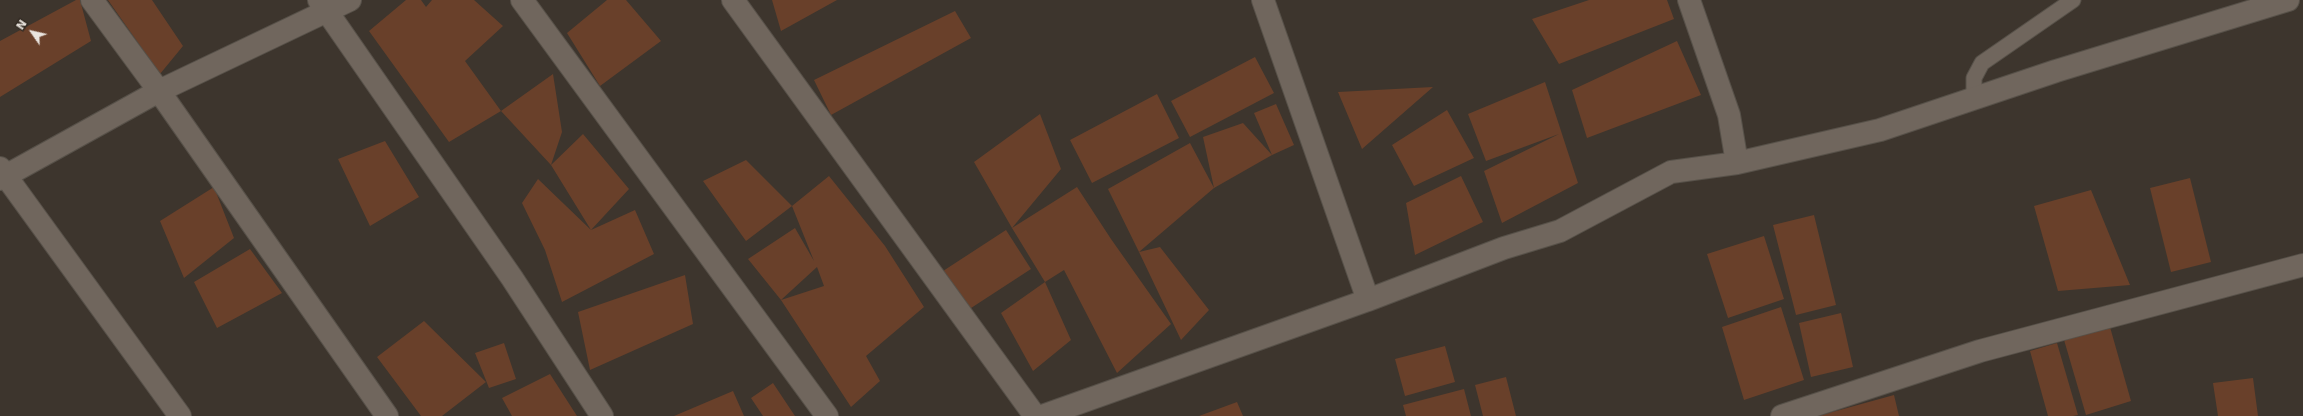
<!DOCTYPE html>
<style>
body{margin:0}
#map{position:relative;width:2303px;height:416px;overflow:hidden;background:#3d352d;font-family:"DejaVu Sans",sans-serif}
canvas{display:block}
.north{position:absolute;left:12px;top:12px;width:40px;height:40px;-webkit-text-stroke:3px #332b23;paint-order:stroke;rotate:304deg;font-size:11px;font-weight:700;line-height:16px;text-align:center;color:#e9e4de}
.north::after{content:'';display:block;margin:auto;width:14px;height:18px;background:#e9e4de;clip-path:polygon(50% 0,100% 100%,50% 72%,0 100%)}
</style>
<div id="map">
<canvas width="2303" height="416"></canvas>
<div class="north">N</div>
</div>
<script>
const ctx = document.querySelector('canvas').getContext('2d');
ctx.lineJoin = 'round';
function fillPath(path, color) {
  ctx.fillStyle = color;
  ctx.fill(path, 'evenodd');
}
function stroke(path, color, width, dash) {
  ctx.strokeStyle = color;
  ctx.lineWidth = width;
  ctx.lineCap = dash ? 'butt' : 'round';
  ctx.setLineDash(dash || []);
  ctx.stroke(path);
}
const building = new Path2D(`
 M76 0H80L91 41 0 97V41Z
 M108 0H152L183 46 160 74Z
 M406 0H421L426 7 432 0H474L503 26 465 61 501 111 449 142 369 31Z
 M607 0H626L661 41 600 86 567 33Z
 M772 0H837L781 31Z
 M1589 0H1667L1674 19 1559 64 1532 19Z
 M955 11 971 38 831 115 814 80Z
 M1677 41 1701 95 1587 138 1572 90Z
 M1255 57 1274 93 1190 137 1171 101Z
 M553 74 562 132 551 165 501 111Z
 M1545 82 1578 183 1502 223 1484 171 1559 134 1486 161 1468 114Z
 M1433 87 1362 149 1338 92Z
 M1157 94 1179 138 1092 183 1070 140Z
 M1276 104 1294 145 1272 155 1214 188 1139 252 1108 189 1190 143 1214 188 1203 137 1243 123 1272 155 1254 113Z
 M1447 110 1474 158 1414 186 1392 145Z
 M1040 114 1061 169 1012 228 1077 187 1111 239 1171 324 1117 373 1064 270 1045 282 1012 228 974 162Z
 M583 134 629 189 591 230 635 210 654 254 562 302 545 250 522 203 538 179 591 230 551 165Z
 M385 141 419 197 370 226 338 159Z
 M746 160 792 206 746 241 703 181Z
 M829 176 885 246 924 307 866 356 880 381 851 407 781 300 748 259 795 228 814 261 792 206ZM817 267 824 286 781 300Z
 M1461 176 1483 222 1415 255 1406 203Z
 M2190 178 2211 262 2171 272 2150 188Z
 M214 187 234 238 184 278 160 221Z
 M2091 190 2130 285 2058 291 2034 206Z
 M1814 215 1836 305 1796 315 1773 225Z
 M1006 230 1031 269 968 310 943 271Z
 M1764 236 1784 299 1728 318 1707 254Z
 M1160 247 1209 310 1181 340 1139 252Z
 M250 249 282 293 217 328 194 282Z
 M685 275 693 324 590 370 578 312Z
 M1045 282 1071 340 1033 371 1001 313Z
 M1781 307 1804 380 1744 400 1722 327Z
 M1841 313 1853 367 1811 377 1799 323Z
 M2108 320 2131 401 2086 415 2062 333Z
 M424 321 486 382 442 416H421L377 357Z
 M504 343 516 379 489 388 475 353Z
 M2057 343 2078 415 2073 416H2048L2030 351Z
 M1445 346 1455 382 1405 396 1395 359Z
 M550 374 577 416H512L502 398Z
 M1506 377 1516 416H1483L1475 385Z
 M2253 378 2258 416H2218L2213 383Z
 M773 383 795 416H763L751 398Z
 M1464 389 1471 416H1406L1403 405Z
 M733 391 744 416H674Z
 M1894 395 1899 416H1818Z
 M1237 402 1243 416H1199Z`);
const service = new Path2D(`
 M1974 98V78L1982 63 2073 0`);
const minor = new Path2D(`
 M92 0 159 91 387 416
 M319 0 512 278 602 416
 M522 0 827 416
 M733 0 1035 416
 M1263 0 1368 300
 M1689 0 1729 115 1737 163
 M0 168 180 416
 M0 179 159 91 350 0
 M1042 416 1368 300 1504 248 1560 231 1671 172 1737 163 1880 130 2056 71 2288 0
 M1782 416 1980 351 2303 265`);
fillPath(building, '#69402a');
stroke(service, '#575149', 17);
stroke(minor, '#575149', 24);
stroke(service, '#70665d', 15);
stroke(minor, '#70665d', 22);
</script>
